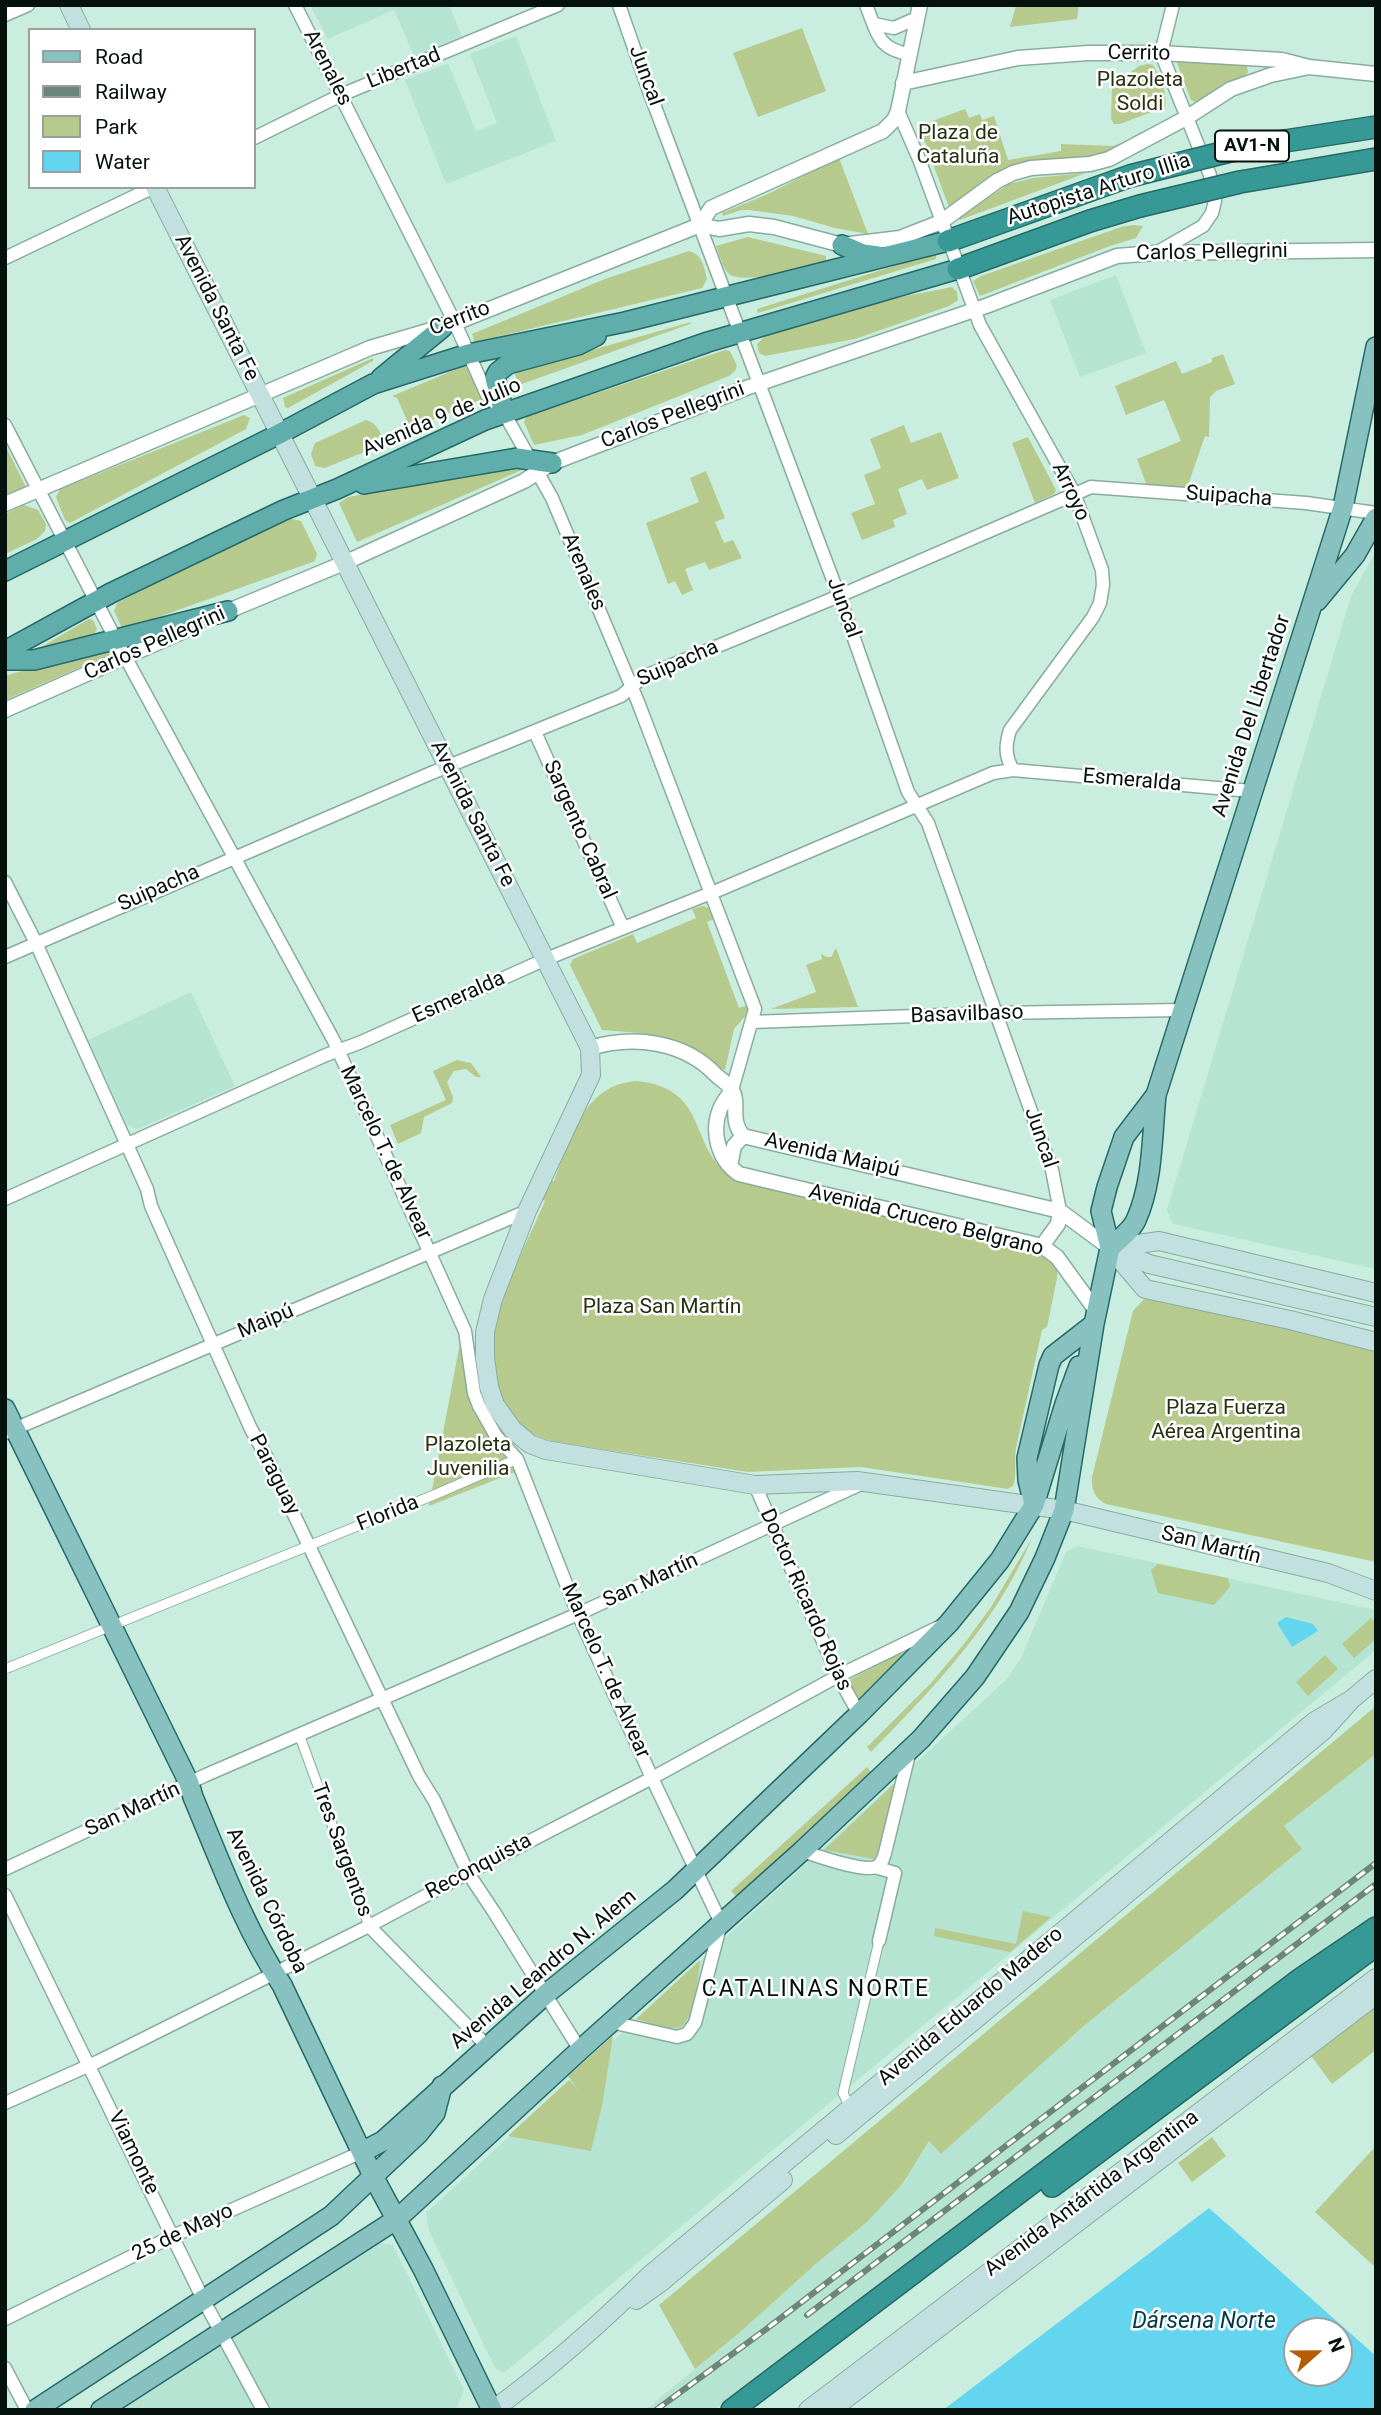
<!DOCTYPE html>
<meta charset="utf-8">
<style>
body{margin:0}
#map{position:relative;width:1381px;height:2415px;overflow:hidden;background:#c9eedf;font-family:Roboto,sans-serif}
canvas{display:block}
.frame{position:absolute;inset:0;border:7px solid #05110c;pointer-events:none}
.legend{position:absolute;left:28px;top:28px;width:228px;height:161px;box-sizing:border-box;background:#fff;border:2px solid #9ba09e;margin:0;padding:9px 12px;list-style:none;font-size:21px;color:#05110c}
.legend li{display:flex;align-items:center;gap:14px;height:35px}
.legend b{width:35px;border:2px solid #9ba09e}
.north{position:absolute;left:1283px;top:2317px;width:70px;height:70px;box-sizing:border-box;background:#fff;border:2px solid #9ba09e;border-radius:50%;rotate:69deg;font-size:19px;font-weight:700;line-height:28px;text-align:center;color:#05110c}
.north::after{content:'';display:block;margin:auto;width:24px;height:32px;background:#b75b03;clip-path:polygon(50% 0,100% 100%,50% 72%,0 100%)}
</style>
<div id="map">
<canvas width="1381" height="2415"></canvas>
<div class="frame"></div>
<ul class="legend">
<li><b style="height:9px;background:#87c2c0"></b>Road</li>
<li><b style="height:9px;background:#6d867c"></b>Railway</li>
<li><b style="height:19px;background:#b6ca8d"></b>Park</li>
<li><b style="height:19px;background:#64d5ef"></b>Water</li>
</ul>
<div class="north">N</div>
</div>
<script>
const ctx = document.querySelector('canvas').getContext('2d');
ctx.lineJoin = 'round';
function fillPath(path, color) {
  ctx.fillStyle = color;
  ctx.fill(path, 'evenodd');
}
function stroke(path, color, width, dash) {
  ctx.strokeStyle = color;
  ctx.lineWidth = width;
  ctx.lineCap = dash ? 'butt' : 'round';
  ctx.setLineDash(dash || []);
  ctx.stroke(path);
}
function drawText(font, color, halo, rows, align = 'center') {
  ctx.font = font + ' Roboto,sans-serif';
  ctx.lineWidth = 5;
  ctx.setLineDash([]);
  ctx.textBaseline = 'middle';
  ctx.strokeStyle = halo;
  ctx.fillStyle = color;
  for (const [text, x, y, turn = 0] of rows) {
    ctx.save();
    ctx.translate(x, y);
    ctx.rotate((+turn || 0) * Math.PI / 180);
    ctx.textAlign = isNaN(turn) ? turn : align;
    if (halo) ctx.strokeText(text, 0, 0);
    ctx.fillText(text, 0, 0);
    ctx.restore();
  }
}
const built = new Path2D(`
 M310 5H449L462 36 414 56 394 10 328 39Z
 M516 36 556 141 446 184 405 80 448 63 476 131 497 123 470 54Z
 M1116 275 1146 353 1080 377 1050 300Z
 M1376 551V1269L1173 1224 1167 1210 1351 596Z
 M191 992 235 1086 138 1129 127 1125 88 1040Z
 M1077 1546 1376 1610V1650L504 2373 495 2368 429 2231 426 2213 1007 1679 1021 1658 1066 1552Z
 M1376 1754V1915L1343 1935 714 2410H645L738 2334 903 2183 929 2141 941 2154 1085 2025 1302 1849 1284 1826Z
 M376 2243 393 2245 464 2390 457 2408 453 2410H115Z`);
const green = new Path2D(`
 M1016 5H1079L1077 19 1010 27Z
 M802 28 826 91 758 117 733 53Z
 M1179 60 1241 64 1247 66 1248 72 1245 77 1195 102 1191 100 1177 63Z
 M1148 64 1153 65C1160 76 1168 94 1165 107L1120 124H1114L1111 119 1112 86 1139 66Z
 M965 109 969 118 980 114 982 120 994 116 1008 160 1061 151V144L1113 146 1124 142 1141 132 1143 135 1103 156 1031 164 950 210 919 126Z
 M839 158 868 234 835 228 793 216 749 210H741L723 216 722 213 768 194Z
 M1086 173 960 220 959 217 1009 184 1033 178Z
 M1133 225 1143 226 1136 238 1110 246 980 296 973 281 981 276 1121 227Z
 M748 237 826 256V261C808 266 739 288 727 272 722 265 719 253 716 246Z
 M689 251C703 255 704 267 707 279L702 288 475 342 472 334 605 279Z
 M936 253V259L758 313 757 309Z
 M952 287 957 292 958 300 949 306 855 339 765 356 759 353 757 344 767 334 885 300Z
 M691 322 690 324 519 385 514 372Z
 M725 350 730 351 737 366 735 371 729 376 582 435 534 445 524 422 526 417Z
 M1223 354 1235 384 1216 391 1210 397 1209 437 1205 436 1186 491 1148 489 1137 459 1181 441 1164 400 1126 415 1115 386 1176 361 1182 374 1212 362V358Z
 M373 358V361L288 408 285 407 283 398Z
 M464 366 469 369 482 399 411 429 397 398 392 396Z
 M244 415 250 418 246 429 70 523 65 520 56 497 60 489Z
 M366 420C378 423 381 434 384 444L325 468 315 466 311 454 315 443Z
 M904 425 911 443 941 432 959 478 927 490 922 479 898 489 907 514 893 520 895 527 862 540 851 513 875 504 864 475 881 468 870 439Z
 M1028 437 1056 490 1054 494 1035 503 1012 443Z
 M5 445 26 487 5 496Z
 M521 466 524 469 357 542 339 503 348 497Z
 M706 471 725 518 715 522 724 543 733 540 742 558 709 570 705 562 685 569 693 590 682 595 675 581 668 584 646 523 699 502 690 478Z
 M24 505 38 510 46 524 45 531 37 539 5 554V514Z
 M292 519 301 521 317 554 315 561 128 628 121 626 114 611 117 603 281 522Z
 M89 619 93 620 97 629 93 636 36 650Z
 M106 646 110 652 108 655 5 700V676Z
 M703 906 711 909 716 918 707 922 739 1008 748 1005 749 1012 734 1029 725 1070 717 1067 694 1049 666 1038 640 1033 602 1030 570 965 573 959 633 934 637 943 696 918 692 909Z
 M836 948 858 1007 771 1009 816 992 806 965 822 959 821 954 827 957H831Z
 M457 1060 471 1063 481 1077H476L466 1069 454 1071 447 1082 453 1097 452 1103 424 1117 421 1133 398 1144 390 1125 446 1100 433 1071Z
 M637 1081C712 1089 687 1151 734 1178L1040 1249 1057 1266V1278L1047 1327 1042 1330 1016 1448C1014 1459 1017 1479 1013 1486L1008 1489 861 1467 748 1472 556 1442C529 1435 514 1426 503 1399L497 1401C495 1379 490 1356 494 1335 501 1290 527 1243 545 1201L537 1197 546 1178 554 1181C571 1139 583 1084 637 1081Z
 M1158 1297 1376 1348V1562L1106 1504C1095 1499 1091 1489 1092 1477L1133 1311 1144 1299Z
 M461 1338 477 1416 515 1472 429 1506Z
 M1032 1538C997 1623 934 1687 871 1752L867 1747 931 1683 964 1644 991 1607Z
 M1158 1564 1228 1578 1230 1587 1214 1605 1158 1593 1151 1570Z
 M1371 1618 1376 1623V1639L1354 1658 1342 1644Z
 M899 1653H902L901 1656 859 1698 856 1699 849 1680Z
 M1325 1655 1338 1669 1308 1696 1296 1682Z
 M1376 1706V1754L1284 1826 1302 1849 1085 2025 941 2154 929 2141 903 2183 868 2221 819 2261 738 2334 695 2369 659 2305Z
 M867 1767 871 1772 737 1897 731 1891Z
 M895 1783 878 1853 874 1859 824 1850Z
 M1023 1911 1051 1917 1010 1952 934 1936 935 1928 1016 1944Z
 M700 1960C698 1975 694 2022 680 2027 667 2031 648 2022 636 2019Z
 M1376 2001V2050L1332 2084 1309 2053Z
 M613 2036 602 2106 591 2151 508 2136 569 2080 579 2091 568 2076Z
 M1212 2137 1226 2156 1192 2182 1178 2163Z
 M1376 2146V2268L1315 2212Z`);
const water = new Path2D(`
 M1286 1617 1313 1624 1318 1631 1292 1647 1277 1623Z
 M1209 2208 1376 2356V2410H943ZM1339 2331V2373H1297V2331Z`);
const pedestrian = new Path2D(`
 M5 1669 434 1495 517 1459
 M299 1734 369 1926
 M850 2107 843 2093 879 1941`);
const minor = new Path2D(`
 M295 5 455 323 487 395 504 413 552 498 638 702 755 1009 732 1090
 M619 5 649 91 839 596 908 792 928 823 1052 1170 1060 1211
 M866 5C877 32 877 49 909 54
 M5 15 28 5
 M874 24 894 28 917 18
 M898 111 919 159 980 325 1074 493 1102 570 1103 585 1100 603 1093 617 1010 730C1005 746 1005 756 1013 770
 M254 138 341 95 558 5
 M1156 253 1203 226 1212 213 1215 201 1210 175 1161 53 1173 5
 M5 258 154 187
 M5 425 115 638 334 1041 465 1331 474 1393 479 1406 496 1436 517 1459 578 1614 652 1778 721 1923 695 2023 687 2034 677 2037 611 2022
 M535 732 623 928
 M5 882 36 943 147 1189 151 1206 251 1429 266 1456 419 1776 434 1800 468 1873 494 1912 580 2050
 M5 957 429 774 621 696 643 677 839 596 1091 487 1306 503 1376 513
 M752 1022 996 1013 1182 1010
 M5 1199 326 1055 359 1043 546 959 721 889 993 773 1013 770 1251 791
 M5 1433 527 1211
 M755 1485 838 1676 859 1714
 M802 1851C818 1856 861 1872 876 1867 882 1864 883 1859 885 1853L910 1750
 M875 1867 895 1873 879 1941
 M5 1869 206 1775 578 1614 863 1483
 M5 1895 204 2301 263 2410
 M369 1926 487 2046
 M5 2103 99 2061 369 1926 468 1873 652 1778 838 1676 939 1627
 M5 2319 173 2236 362 2152
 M5 2368 27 2410`);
const tertiary = new Path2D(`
 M903 83 1018 58 1088 53H1161L1282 60 1309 67 1376 74
 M700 225 719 229 749 224 774 227 842 245 900 238 941 222 997 181 1013 173 1031 168 1090 164 1109 159 1186 118 1231 89 1271 75 1309 67
 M5 504 370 348 455 323 700 225 711 208 883 131 894 120 898 111 920 5
 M221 614 344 563 524 481 552 463 746 388 986 306 1117 256 1155 253 1376 250
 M5 710 193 627
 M590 1048C633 1035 684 1041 716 1075 720 1079 729 1084 732 1090 740 1104 729 1119 743 1136L1060 1211 1110 1248
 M732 1090C728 1096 723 1102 720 1109 711 1132 718 1160 739 1174L1042 1246 1057 1257 1097 1312
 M730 1166 734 1146 743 1136
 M1042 1246 1058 1224 1060 1211`);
const secondary = new Path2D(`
 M69 5 81 30
 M155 187 590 1048 591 1075 527 1211 493 1299 485 1332V1358L489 1387 495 1405 513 1430 530 1444 546 1450 755 1485 857 1481 1064 1510 1328 1573 1376 1591
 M1110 1248 1145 1289 1150 1290 1290 1320 1376 1342
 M1110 1248 1159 1241 1376 1293
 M1114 1249 1149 1264 1376 1317
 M836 2135 1323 1731 1352 1699 1376 1679
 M636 2300 660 2283 783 2180
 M493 2410C549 2369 600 2324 650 2275L1315 1721 1352 1699
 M808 2410 1376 1978
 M831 2410 1376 1995`);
const primary = new Path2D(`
 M1317 601 1355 555 1376 518
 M1110 1248C1118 1240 1132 1230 1136 1220 1153 1183 1152 1135 1156 1095L1343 507 1376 347
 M5 1409 189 1783 193 1797C220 1861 244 1927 282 1985L373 2176 423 2269 492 2410
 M1034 1504 1028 1480 1027 1458 1049 1365 1053 1356 1094 1324
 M362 2152 383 2141 546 1994 675 1890 859 1714 949 1623 1000 1560 1034 1505 1065 1404 1079 1366
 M35 2410 331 2216 418 2134 435 2113 442 2086
 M101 2410 397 2219 580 2050 802 1851 921 1739 975 1677 1019 1612 1045 1558 1064 1510 1094 1324 1110 1248 1101 1211 1107 1187 1124 1137 1156 1095`);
const trunk = new Path2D(`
 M842 245 863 254 878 256
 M381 378 442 328
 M504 413 495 378 498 372 508 364 578 345 596 336
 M364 484 517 458 552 463
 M5 571 279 434 373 384 468 354 625 322 948 241
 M5 651 111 593 284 510 337 489 485 420 708 342 958 269
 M5 660H34L228 611`);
const motorway = new Path2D(`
 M948 241 1130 176
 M958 269 1090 221 1140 206
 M1052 2186 1376 1945
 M732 2410 1298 1981 1376 1928`);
const rail = new Path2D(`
 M807 2315 1376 1884
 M656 2410 765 2330 1376 1863`);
const motorwayBridge = new Path2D(`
 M1130 176 1246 147 1376 127
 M1140 206 1240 182 1376 159`);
const shields = [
 [1252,146,74]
];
const shieldNames = [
 ["AV1-N",1252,146]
];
const streetNames = [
 ["Cerrito",1139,54,1],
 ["Arenales",327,68,63],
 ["Libertad",404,69,-22],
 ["Juncal",645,76,70],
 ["Autopista Arturo Illia",1099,190,-18],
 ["Carlos Pellegrini",1212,253,-1],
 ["Avenida Santa Fe",216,308,63],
 ["Cerrito",460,319,-21],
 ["Carlos Pellegrini",673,416,-21],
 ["Avenida 9 de Julio",442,418,-23],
 ["Arroyo",1070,492,65],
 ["Suipacha",1229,497,4],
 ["Arenales",583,572,67],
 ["Juncal",843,608,70],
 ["Carlos Pellegrini",155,644,-24],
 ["Suipacha",678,664,-24],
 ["Avenida Del Libertador",1252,716,-72],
 ["Esmeralda",1132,781,5],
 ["Avenida Santa Fe",472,814,63],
 ["Sargento Cabral",579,830,66],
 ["Suipacha",159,889,-24],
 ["Esmeralda",459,998,-24],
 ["Basavilbaso",967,1015,-2],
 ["Juncal",1040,1138,71],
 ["Marcelo T. de Alvear",385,1153,65],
 ["Avenida Maipú",832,1156,13],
 ["Avenida Crucero Belgrano",926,1221,14],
 ["Maipú",266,1322,-23],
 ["Paraguay",274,1475,63],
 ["Florida",388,1514,-22],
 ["San Martín",1211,1546,14],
 ["San Martín",651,1581,-25],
 ["Doctor Ricardo Rojas",805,1600,66],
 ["Marcelo T. de Alvear",605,1671,66],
 ["San Martín",133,1810,-25],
 ["Tres Sargentos",341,1850,70],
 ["Reconquista",479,1867,-28],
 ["Avenida Córdoba",266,1901,64],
 ["Avenida Leandro N. Alem",544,1970,-40],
 ["Avenida Eduardo Madero",971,2007,-40],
 ["Viamonte",133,2153,64],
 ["Avenida Antártida Argentina",1092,2194,-37],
 ["25 de Mayo",183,2233,-25]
];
const parkNames = [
 ["Plazoleta",1140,81],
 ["Soldi",1140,105],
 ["Plaza de",958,134],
 ["Cataluña",958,158],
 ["Plaza San Martín",662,1308],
 ["Plaza Fuerza",1226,1409],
 ["Aérea Argentina",1226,1433],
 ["Plazoleta",468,1446],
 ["Juvenilia",468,1470]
];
const neighbourhoodNames = [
 ["CATALINAS NORTE",816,1990]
];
const waterNames = [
 ["Dársena Norte",1204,2322]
];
fillPath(built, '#b6e4d2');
fillPath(green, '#b6ca8d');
fillPath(water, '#64d5ef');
stroke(pedestrian, '#89ac9e', 11);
stroke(minor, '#89ac9e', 15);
stroke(tertiary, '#89ac9e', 17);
stroke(secondary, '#89ac9e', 20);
stroke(primary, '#266966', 22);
stroke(trunk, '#266966', 22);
stroke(motorway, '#266966', 24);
stroke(pedestrian, '#fff', 9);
stroke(minor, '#fff', 12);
stroke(tertiary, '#fff', 14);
stroke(secondary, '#c3e0e0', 18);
stroke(primary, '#87c2c0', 19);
stroke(trunk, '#5faeab', 19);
stroke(motorway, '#379996', 21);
stroke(rail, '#6d867c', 6);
stroke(rail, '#fff', 3.5, [10]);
stroke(motorwayBridge, '#266966', 24, []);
stroke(motorwayBridge, '#379996', 21);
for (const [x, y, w] of shields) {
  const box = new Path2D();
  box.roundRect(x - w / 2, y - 15.5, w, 31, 5);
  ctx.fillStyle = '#fff';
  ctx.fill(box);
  stroke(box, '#05110c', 2);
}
drawText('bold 19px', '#05110c', null, shieldNames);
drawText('21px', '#05110c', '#fff', streetNames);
drawText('21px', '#28310f', '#fff', parkNames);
ctx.letterSpacing = '2px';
drawText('23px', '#05110c', '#fff', neighbourhoodNames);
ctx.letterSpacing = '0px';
drawText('italic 23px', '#033a45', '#fff', waterNames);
</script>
